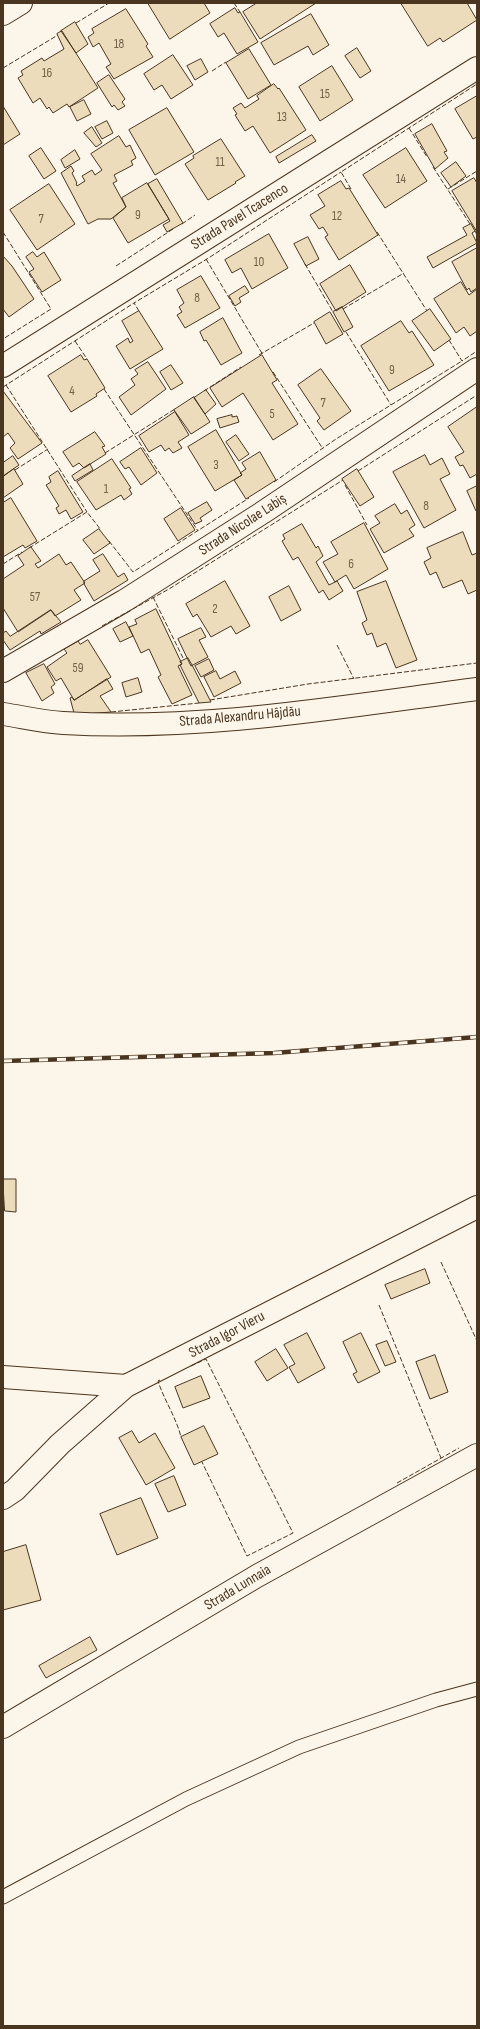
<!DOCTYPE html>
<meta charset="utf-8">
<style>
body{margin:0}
#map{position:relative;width:480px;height:2029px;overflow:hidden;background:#fbf6e9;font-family:"Sofia Sans Condensed",sans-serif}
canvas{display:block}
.frame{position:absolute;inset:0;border:4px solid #4a3520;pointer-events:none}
</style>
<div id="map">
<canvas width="480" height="2029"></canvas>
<div class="frame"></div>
</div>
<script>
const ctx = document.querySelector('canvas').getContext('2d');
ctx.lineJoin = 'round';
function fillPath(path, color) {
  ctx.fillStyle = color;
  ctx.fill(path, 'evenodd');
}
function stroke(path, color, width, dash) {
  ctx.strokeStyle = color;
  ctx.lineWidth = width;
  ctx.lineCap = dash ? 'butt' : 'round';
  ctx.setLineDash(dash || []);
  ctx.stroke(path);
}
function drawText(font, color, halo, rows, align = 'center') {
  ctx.font = font + ' "Sofia Sans Condensed",sans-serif';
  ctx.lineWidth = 3;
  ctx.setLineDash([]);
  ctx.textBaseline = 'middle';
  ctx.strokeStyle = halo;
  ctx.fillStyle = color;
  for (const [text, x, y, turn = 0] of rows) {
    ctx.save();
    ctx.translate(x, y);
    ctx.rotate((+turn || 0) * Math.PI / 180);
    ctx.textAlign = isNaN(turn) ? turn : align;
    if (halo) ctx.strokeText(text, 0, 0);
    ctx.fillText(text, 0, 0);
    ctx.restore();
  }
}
const building = new Path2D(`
 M148 3H204L210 13 170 39Z
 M257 3H316L260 39 243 12Z
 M401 3H467L477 20 443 42 440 38 428 46Z
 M235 8 238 13 240 12 258 42 237 54 224 33 218 37 210 24Z
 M126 9 148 44 146 46 153 57 114 79 106 67 111 64 99 43 93 47 88 37 94 33 92 29Z
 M311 14 329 45 313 55 308 46 274 65 261 43Z
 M75 22 88 44 76 53 61 31Z
 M62 31 98 88 69 107 67 104 53 113 49 107 47 109 40 98 33 103 18 78 23 75 21 71 42 58 44 61 64 49 57 34Z
 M357 48 371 71 360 78 345 56Z
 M249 49 271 85 248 99 226 63Z
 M173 55 193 85 171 99 162 85 154 90 144 74Z
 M201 59 208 72 195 80 187 66Z
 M332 66 353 100 320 121 299 87Z
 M109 75 125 99 122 102 125 106 118 110 114 105 112 107 97 83Z
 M274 84 278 89 279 88 306 130 270 153 253 126 245 131 235 115 237 114 233 108 241 103 245 108 259 99 257 96Z
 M477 96V137L473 139 455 109Z
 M84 100 91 114 77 121 70 107Z
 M3 106 20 134 3 145Z
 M167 108 194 152 155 175 129 130Z
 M107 121 113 133 102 139 95 127Z
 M432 124 447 151 444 152 448 158 435 169 415 134Z
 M92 127 102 143 96 147 84 133Z
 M312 135 316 141 279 163 276 157Z
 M119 136 126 147 130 145 136 158 131 161 133 165 114 175 117 181 113 183 126 207 111 219H98L88 224 61 173 71 166 74 171 72 173 77 183 76 184 77 186 85 181 82 176 92 170 95 175 102 170 91 154Z
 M221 139 245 176 235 182 236 183 208 200 185 164 194 158 193 156Z
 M41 148 56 171 44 179 29 156Z
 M406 148 427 181 385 208 363 175Z
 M75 150 80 159 65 168 61 160Z
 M456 162 466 176 451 187 441 173Z
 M474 178 477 183V232L452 191Z
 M157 179 183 223 167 232 163 225 170 221 148 184Z
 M341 181 346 189 349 188 378 235 339 260 325 237 328 235 323 227 319 229 310 215 325 206 318 195Z
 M147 183 169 219 128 243 113 218 126 207 122 198Z
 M49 184 75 224 37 250 10 210Z
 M471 224 475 231 472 233 477 243 433 268 427 257 467 235 463 228Z
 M269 234 288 268 252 289 241 268 232 273 225 260Z
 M308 237 319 259 306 266 294 244Z
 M477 248V288L471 292 469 288 467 290 452 262Z
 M33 252 37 257 44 252 61 280 42 292 29 272 34 269 26 257Z
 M3 256 12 266 34 299 9 317 3 309Z
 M350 265 366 292 336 311 320 284Z
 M201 276 220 308 185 328 177 315 182 312 179 307 184 303 177 290Z
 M461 282 469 295 477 289V331L470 336 464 327 456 333 434 299Z
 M245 286 249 292 239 298 241 302 235 306 229 296Z
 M342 307 353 327 344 332 333 312Z
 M430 309 451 339 434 351 412 321Z
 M139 311 163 349 130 369 116 346 128 338 130 343 133 341 122 321Z
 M330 312 343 334 326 344 314 322Z
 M223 318 242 353 221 365 206 340 204 341 200 332Z
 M401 321 409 333 412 331 434 365 389 391 361 346Z
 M81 355 84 360 87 359 105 388 96 394 97 396 71 412 48 376Z
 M262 355 277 380 272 383 298 424 273 440 243 393 222 407 210 388Z
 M148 362 166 389 131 415 119 397 135 385 131 379 138 374 135 370Z
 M171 365 183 383 171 390 160 372Z
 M321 369 351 411 324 430 317 421 320 418 298 385Z
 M206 390 216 404 205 414 194 398Z
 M3 391 42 443 18 459 10 448 15 443 8 433 3 437Z
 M194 397 210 422 191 434 174 410Z
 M477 407V474L470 478 463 465 460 466 455 457 464 452 448 427Z
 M175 412 189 435 178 442 182 448 173 453 169 448 165 451 161 445 149 452 139 436Z
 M232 415V417L237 416 239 422 220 428 217 419Z
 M216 430 242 475 215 491 188 447Z
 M95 432 105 446 102 447 106 454 84 468 79 463 73 467 63 452Z
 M236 435 249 454 239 461 226 442Z
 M141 448 157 473 141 485 129 467 125 469 120 462Z
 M260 452 276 480 246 499 234 480 242 475 240 473 246 469 242 463Z
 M425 455 430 465 442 458 450 474 440 479 456 510 424 528 393 472Z
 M13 456 19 465 3 476V463Z
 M112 459 131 488 129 489 132 494 124 500 121 495 96 510 77 482Z
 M90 464 93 470 75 481 72 476Z
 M14 469 23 484 3 498V477Z
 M357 469 374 497 360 506 342 479Z
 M58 471 83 512 71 519 66 510 59 514 56 508 59 506 46 485 51 482 49 477Z
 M477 486V511H476L467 491Z
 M11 498 37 541 25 548 23 545 3 557V503Z
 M207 502 212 510 200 518 202 521 195 524 188 513Z
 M395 504 401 514 407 510 415 525 409 529 414 536 384 553 370 529 380 523 375 516Z
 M181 508 195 530 178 541 164 519Z
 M364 523 388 569 354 589 346 575 335 582 323 562 338 554 331 542Z
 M302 524 316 548 318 546 323 556 316 562 329 585 337 581 343 591 329 600 323 590 319 593 298 557 293 560 282 541 285 539 283 535Z
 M99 529 110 543 94 554 83 540Z
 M463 532 472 555 477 553V590L468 594 462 580 443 588 436 572 430 575 424 562 431 558 427 548Z
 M31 547 41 561 35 564 38 568 59 554 66 565 71 562 85 583 74 590 81 600 55 616 51 610 18 632 3 608V579L24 565 18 556Z
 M103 554 118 577 124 573 128 580 94 601 84 584V581L100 571 93 560Z
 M225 581 250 626 236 634 231 626 211 637 197 614 193 617 186 604Z
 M386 581 417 660 396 668 386 643 377 647 372 633 367 635 362 623 367 620 357 592Z
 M289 586 301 610 281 621 269 597Z
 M156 609 182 664 178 666 192 695 172 704 158 677 161 675 149 649 141 653 129 627 137 624 135 620Z
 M51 610 61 622 41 634 40 631 10 650 3 640V633L6 631 10 636Z
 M126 622 133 636 120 642 113 629Z
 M201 628 206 637 199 640 208 657 191 666 178 639Z
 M88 640 111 677 74 700 61 678 56 681 47 667 67 653 64 649 78 641 80 644Z
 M188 658 192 665 211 702 199 703 180 665 182 664 180 662Z
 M209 659 214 670 201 677 195 666Z
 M44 664 55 684 51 687 54 693 42 701 26 673Z
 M216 671 220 679 235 671 241 683 214 697 204 677Z
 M138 678 142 692 126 697 122 683Z
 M107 679 113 689 100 696 111 712 87 714 74 713 70 698 72 697 74 700Z
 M3 1179H16V1212L5 1211Z
 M425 1269 430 1283 391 1299 385 1285Z
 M307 1333 325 1368 298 1383 289 1367 295 1364 284 1345Z
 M361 1333 380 1372 358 1383 353 1374 357 1372 343 1342Z
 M387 1341 396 1362 385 1366 376 1345Z
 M276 1349 288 1368 267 1381 255 1362Z
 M435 1355 448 1392 430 1399 416 1362Z
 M201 1376 210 1398 183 1408 175 1387Z
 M204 1426 218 1454 194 1465 181 1437Z
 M132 1431 139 1443 155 1433 175 1468 146 1485 119 1438Z
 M174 1476 186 1505 168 1512 155 1484Z
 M141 1498 158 1538 117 1555 100 1514Z
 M26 1545 41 1600 3 1610V1552Z
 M90 1637 97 1650 46 1678 39 1666Z`);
const service = new Path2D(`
 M3 1897 186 1799 299 1747 436 1700 477 1689`);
const minor = new Path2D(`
 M3 14 21 3
 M3 366 477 68
 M3 671 124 601 262 513 477 369
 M3 714C23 717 43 722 63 723 202 731 340 707 477 689
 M3 1377 126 1386
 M3 1498 15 1490 60 1444 126 1386 477 1207
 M3 1727 257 1576 477 1455`);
const rail = new Path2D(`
 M3 1061 274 1053 477 1037`);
const fence = new Path2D(`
 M234 3 240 12
 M76 23 109 3
 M3 68 58 35
 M212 71 226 62
 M409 128 427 157
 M433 167 470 224
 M351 189 341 172 477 84
 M448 189 477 171
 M182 224 195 215
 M475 231 477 235
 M3 232 51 309 3 339
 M377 232 427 311
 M206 259 263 355
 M305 264 333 312
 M116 266 173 229
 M343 309 404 273
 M139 311 134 303 207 259 341 172
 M346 332 391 405
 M449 340 462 361 477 351
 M75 341 87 359
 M259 355 314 323
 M273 372 323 449
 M6 385 87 512
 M3 387 134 303
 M104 389 198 531
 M204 391 241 367
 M105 453 175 409
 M15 470 48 449
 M358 471 477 395
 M274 482 336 439 462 361
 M345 485 367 525
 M109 541 133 572 249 498
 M29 548 87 512 101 530
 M3 564 22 552
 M153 597 184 660
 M102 626 169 589 343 480
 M337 645 354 679
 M210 700 308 684 477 663
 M111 712 199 703
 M441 1262 477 1341
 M379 1305 441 1458
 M191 1366 206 1359 293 1533 247 1556 202 1462
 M160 1380 158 1381C164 1400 176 1417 181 1437
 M397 1483 459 1448`);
const numberNames = [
 ["18",119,45],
 ["16",47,74],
 ["15",325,95],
 ["13",282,118],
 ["11",220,163],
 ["14",401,180],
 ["9",138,216],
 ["12",337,217],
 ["7",41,220],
 ["10",259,263],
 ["8",197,299],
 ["9",392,371],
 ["4",72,392],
 ["7",323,404],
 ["5",272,415],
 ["3",216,466],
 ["1",106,490],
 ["8",426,507],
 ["6",351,565],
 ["57",35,598],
 ["2",215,610],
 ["59",78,669]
];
const streetNames = [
 ["Strada Pavel Tcacenco",240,217,-32],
 ["Strada Nicolae Labiș",243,525,-33],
 ["Strada Alexandru Hâjdău",240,717,-5],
 ["Strada Igor Vieru",227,1335,-28],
 ["Strada Lunnaia",238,1588,-31]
];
fillPath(building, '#ecdcbc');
stroke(building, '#4a3520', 1);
stroke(service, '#4a3520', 15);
stroke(minor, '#4a3520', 24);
stroke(service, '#fbf6e9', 13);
stroke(minor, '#fbf6e9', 22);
stroke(rail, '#4a3520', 4.5);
stroke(rail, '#fbf6e9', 3, [9]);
stroke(fence, '#4a3520', 1, [5, 2]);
drawText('13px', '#725f47', null, numberNames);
drawText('15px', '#4a3520', '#fbf6e9', streetNames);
</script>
